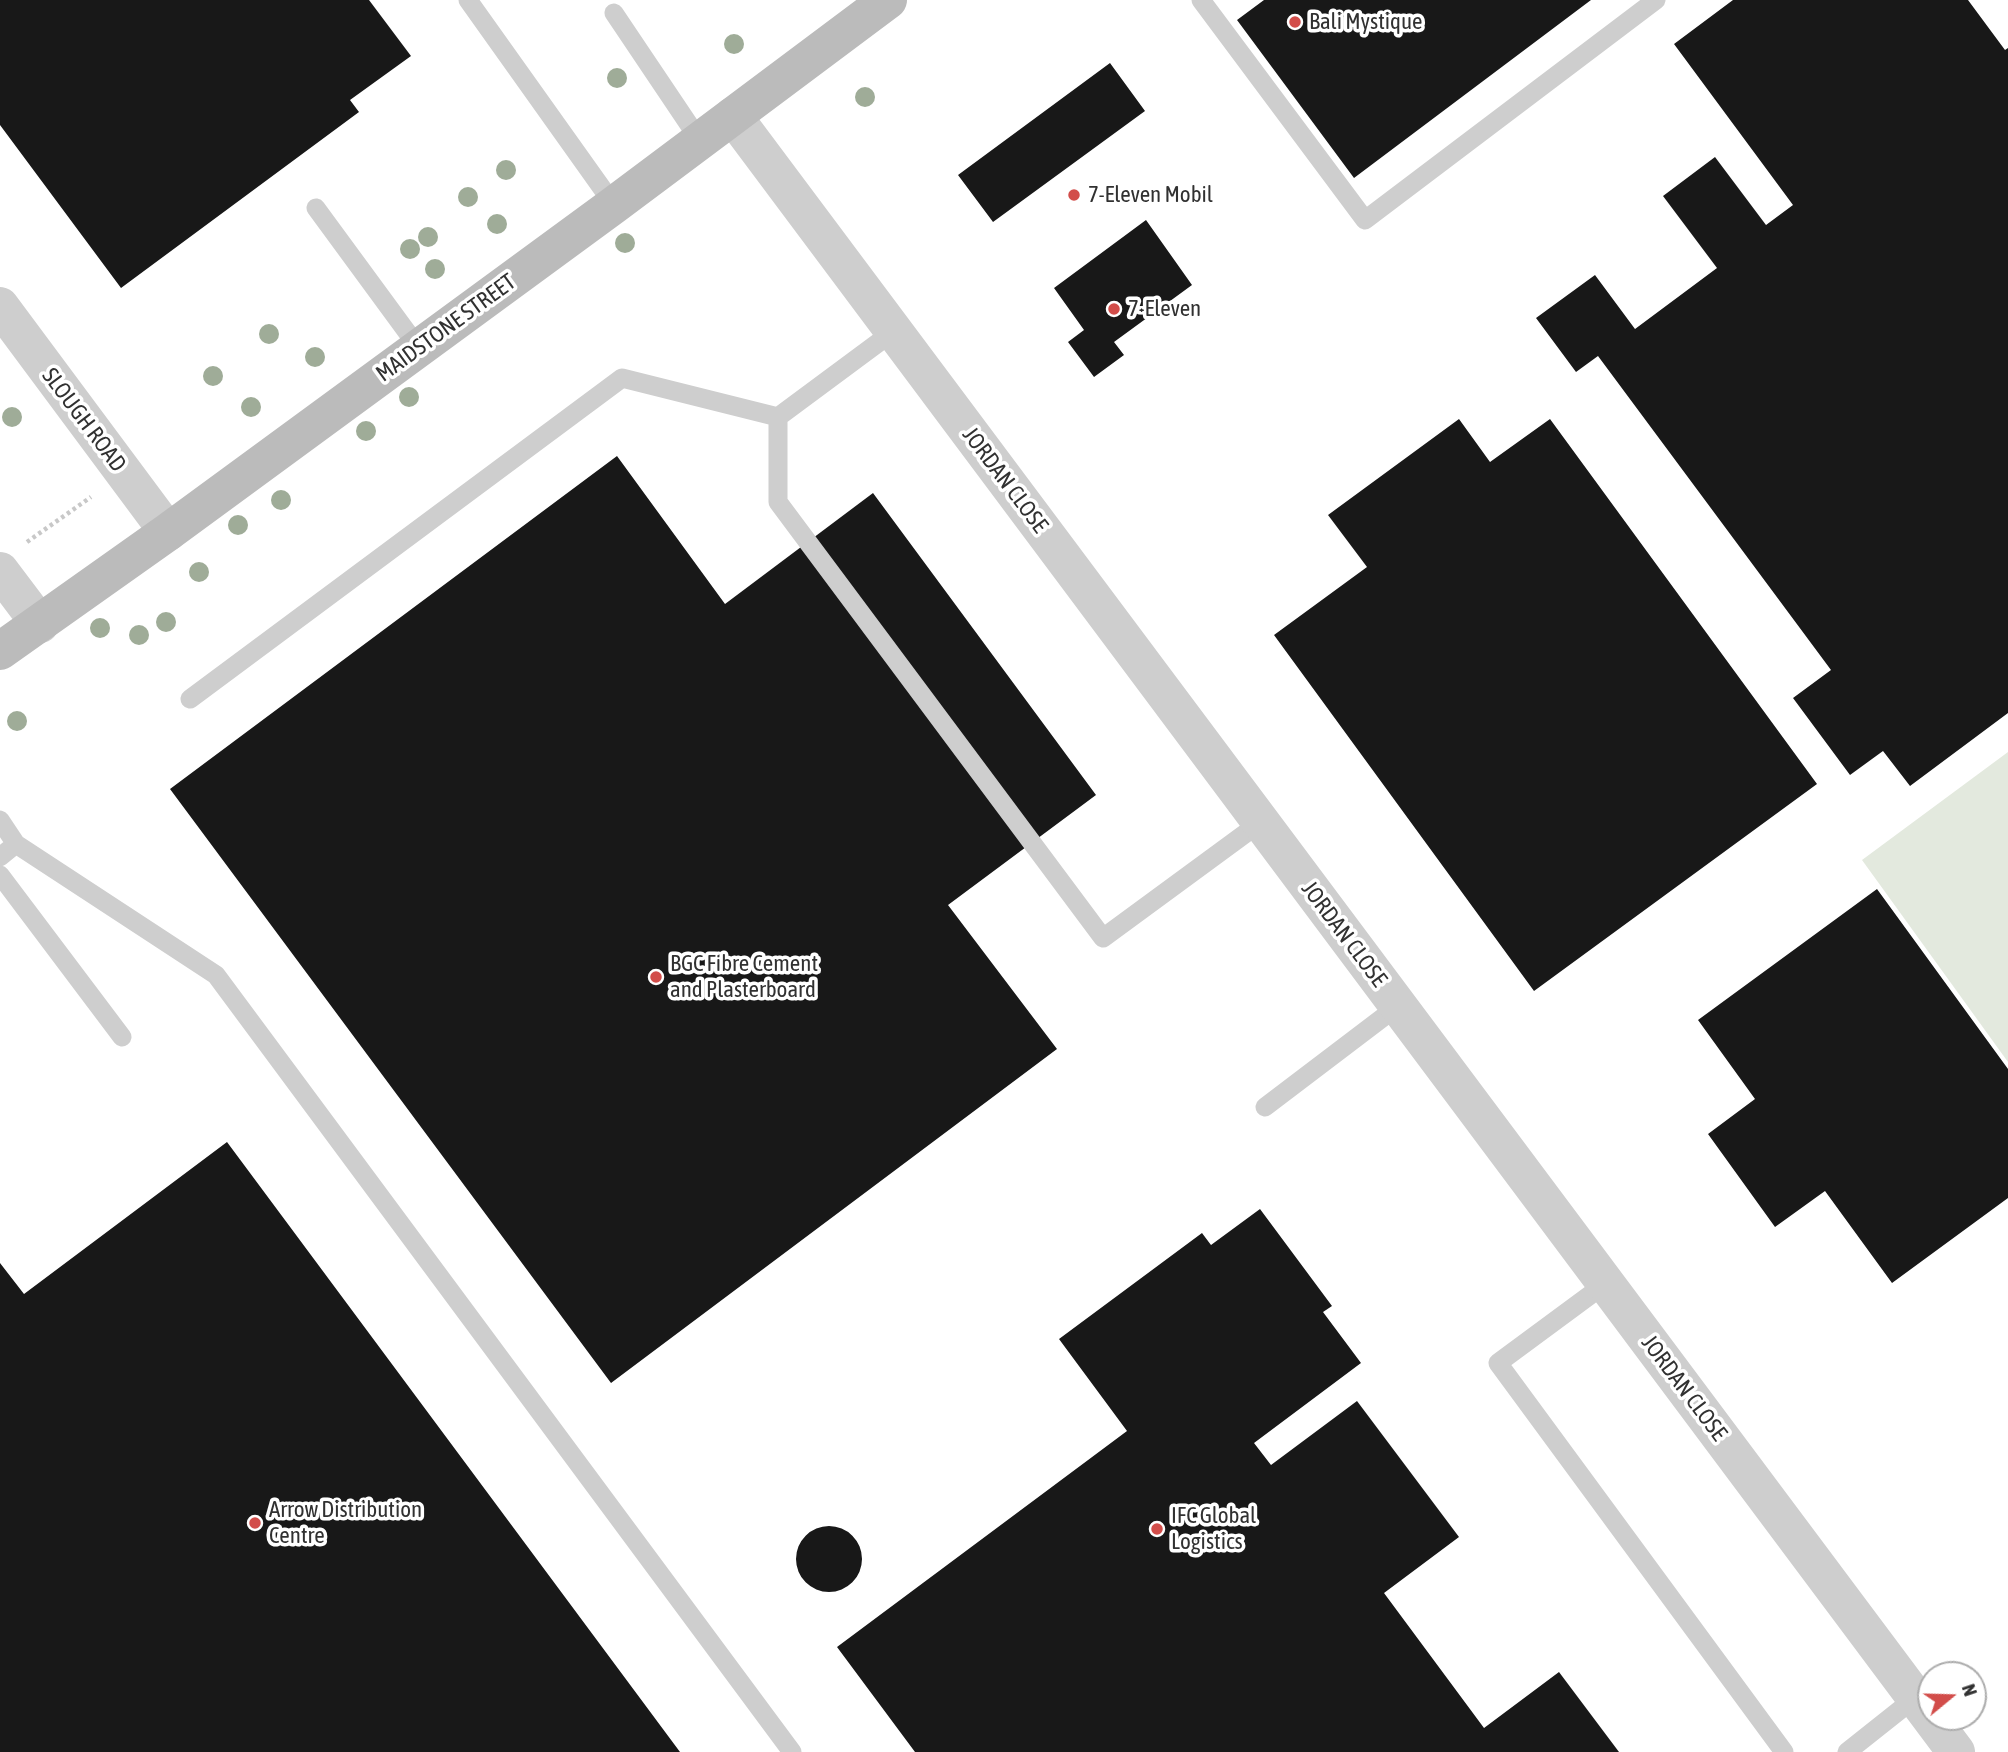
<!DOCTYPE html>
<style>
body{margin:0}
#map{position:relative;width:2008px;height:1752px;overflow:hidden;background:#fff;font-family:"Asap Condensed",sans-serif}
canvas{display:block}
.north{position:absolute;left:1917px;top:1661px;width:70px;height:70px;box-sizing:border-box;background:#fff;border:2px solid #adadad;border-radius:50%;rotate:71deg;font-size:19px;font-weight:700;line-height:28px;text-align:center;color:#313131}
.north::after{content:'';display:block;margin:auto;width:24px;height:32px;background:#d24d4a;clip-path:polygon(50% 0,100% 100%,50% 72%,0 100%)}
</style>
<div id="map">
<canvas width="2008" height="1752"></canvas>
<div class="north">N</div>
</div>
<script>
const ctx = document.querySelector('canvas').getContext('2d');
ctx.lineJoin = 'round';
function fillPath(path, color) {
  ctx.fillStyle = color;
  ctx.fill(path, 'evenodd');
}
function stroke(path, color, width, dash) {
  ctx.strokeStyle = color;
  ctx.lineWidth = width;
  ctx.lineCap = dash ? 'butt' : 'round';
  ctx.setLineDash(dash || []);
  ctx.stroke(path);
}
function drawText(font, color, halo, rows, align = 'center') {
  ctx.font = font + ' "Asap Condensed",sans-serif';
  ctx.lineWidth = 7;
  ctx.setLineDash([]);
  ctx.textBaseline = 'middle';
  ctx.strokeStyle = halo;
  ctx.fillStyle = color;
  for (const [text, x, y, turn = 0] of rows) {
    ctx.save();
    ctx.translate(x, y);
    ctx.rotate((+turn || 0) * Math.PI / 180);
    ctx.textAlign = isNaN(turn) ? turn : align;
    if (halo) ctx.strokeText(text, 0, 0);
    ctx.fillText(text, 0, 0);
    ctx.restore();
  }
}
const green = new Path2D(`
 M2008 752V1062L1862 860Z`);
const building = new Path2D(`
 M0 0H369L411 56 350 100 359 112 121 288 0 125Z
 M1264 0H1591L1354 178 1237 20Z
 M1733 0H1968L2005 50 2008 48V713L1910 786 1883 751 1850 775 1793 698 1831 670 1598 356 1576 372 1536 318 1595 275 1635 329 1717 268 1663 196 1715 157 1766 225 1793 205 1674 44Z
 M1110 63 1145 111 993 222 958 175Z
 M1146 220 1192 285 1114 342 1124 355 1094 377 1068 342 1084 330 1054 288Z
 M1459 419 1490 462 1550 419 1817 784 1534 991 1274 635 1367 567 1328 515Z
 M617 456 725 604 873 493 1096 795 948 905 1057 1049 611 1383 170 789Z
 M1877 889 2008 1069V1198L1892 1283 1825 1191 1775 1227 1708 1134 1755 1099 1698 1020Z
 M227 1142 680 1752H0V1263L24 1294Z
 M1260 1209 1332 1306 1323 1312 1361 1363 1254 1443 1271 1465 1357 1401 1459 1537 1384 1593 1484 1728 1559 1672 1619 1752H915L837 1647 1127 1431 1059 1339 1202 1233 1211 1245Z
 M796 1559a33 33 0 1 1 66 0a33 33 0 1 1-66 0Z`);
const path = new Path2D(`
 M27 542 91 497`);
const lane = new Path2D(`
 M468 0 614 205
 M1201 0 1365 220 1656 0
 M614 13 700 141
 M316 208 418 347
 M894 331 778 417V502L1103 938 1261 822
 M190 699 622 378 778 417
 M0 820 16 844 216 975 792 1752
 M0 857 16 844
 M0 875 122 1037
 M1265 1107 1398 1006
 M1605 1284 1498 1363 1784 1752
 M1847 1752 1915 1698`);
const street = new Path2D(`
 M733 116 1956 1752
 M0 306 168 532
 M0 571 40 624`);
const secondary = new Path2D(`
 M0 651 168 532 614 205 888 0`);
const trees = [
 [734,44],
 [617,78],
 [865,97],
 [506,170],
 [468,197],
 [497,224],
 [428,237],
 [625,243],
 [410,249],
 [435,269],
 [269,334],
 [315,357],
 [213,376],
 [409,397],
 [251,407],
 [12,417],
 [366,431],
 [281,500],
 [238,525],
 [199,572],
 [166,622],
 [100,628],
 [139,635],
 [17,721]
];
const markers = [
 [1295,22,7,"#d24d4a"],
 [1074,195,7,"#d24d4a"],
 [1114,309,7,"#d24d4a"],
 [656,977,7,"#d24d4a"],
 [255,1523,7,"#d24d4a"],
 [1157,1529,7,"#d24d4a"]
];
const poiNames = [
 ["Bali Mystique",1309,22],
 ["7-Eleven Mobil",1088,195],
 ["7-Eleven",1128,309],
 ["BGC Fibre Cement",670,964],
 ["and Plasterboard",670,990],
 ["Arrow Distribution",269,1510],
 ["Centre",269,1536],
 ["IFC Global",1171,1516],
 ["Logistics",1171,1542]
];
const streetNames = [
 ["MAIDSTONE STREET",446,328,-36],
 ["SLOUGH ROAD",84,420,53],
 ["JORDAN CLOSE",1005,480,53],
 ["JORDAN CLOSE",1344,934,53],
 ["JORDAN CLOSE",1684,1388,53]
];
fillPath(green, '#e3e9de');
fillPath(building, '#181818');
stroke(path, '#c8c8c8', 4.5, [3.5, 3.5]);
stroke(lane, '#cecece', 19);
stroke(street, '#cecece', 38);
stroke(secondary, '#bbb', 38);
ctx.fillStyle = '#9fac98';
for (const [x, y] of trees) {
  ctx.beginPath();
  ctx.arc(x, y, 10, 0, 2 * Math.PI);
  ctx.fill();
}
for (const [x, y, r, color] of markers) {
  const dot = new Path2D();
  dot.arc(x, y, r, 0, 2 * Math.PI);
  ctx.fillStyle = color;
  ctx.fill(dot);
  stroke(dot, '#fff', 2.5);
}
drawText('23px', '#313131', '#fff', poiNames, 'left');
drawText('23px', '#313131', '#fff', streetNames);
</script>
